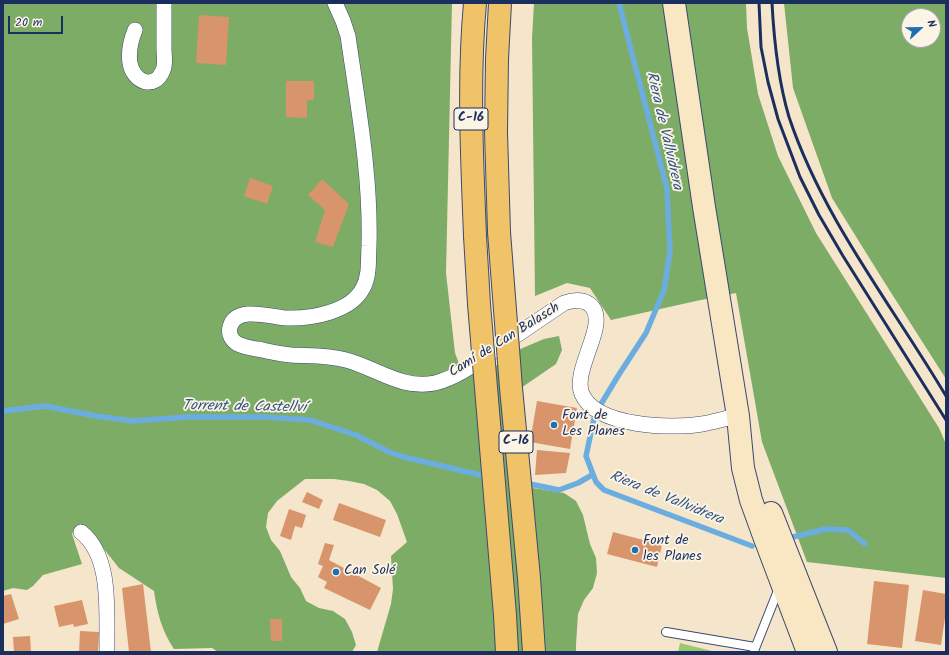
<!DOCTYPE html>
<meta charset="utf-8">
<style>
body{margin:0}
#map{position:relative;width:949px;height:655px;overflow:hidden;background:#f5e5cb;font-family:Kalam,sans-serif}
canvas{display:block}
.frame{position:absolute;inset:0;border:4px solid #1b2f5e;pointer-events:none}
.north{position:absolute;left:901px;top:8px;width:40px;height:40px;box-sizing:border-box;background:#fcf5e5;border:1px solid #a2a6af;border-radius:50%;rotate:68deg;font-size:11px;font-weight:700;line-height:16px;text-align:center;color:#1b2f5e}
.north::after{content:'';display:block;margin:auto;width:14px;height:18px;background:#1f6fb2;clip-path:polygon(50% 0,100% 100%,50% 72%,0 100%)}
.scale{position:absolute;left:8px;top:16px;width:55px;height:18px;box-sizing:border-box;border:2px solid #1b2f5e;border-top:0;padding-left:5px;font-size:12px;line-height:14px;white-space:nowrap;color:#1b2f5e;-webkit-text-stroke:3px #fcf5e5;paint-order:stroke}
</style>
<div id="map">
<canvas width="949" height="655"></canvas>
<div class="frame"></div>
<div class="north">N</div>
<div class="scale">20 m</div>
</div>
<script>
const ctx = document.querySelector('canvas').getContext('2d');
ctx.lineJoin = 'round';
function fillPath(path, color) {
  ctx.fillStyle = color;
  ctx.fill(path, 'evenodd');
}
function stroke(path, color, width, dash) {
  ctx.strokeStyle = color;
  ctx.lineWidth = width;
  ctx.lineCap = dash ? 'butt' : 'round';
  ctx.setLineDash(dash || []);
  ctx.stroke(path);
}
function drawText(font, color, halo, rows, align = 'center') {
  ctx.font = font + ' Kalam,sans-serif';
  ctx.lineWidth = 3.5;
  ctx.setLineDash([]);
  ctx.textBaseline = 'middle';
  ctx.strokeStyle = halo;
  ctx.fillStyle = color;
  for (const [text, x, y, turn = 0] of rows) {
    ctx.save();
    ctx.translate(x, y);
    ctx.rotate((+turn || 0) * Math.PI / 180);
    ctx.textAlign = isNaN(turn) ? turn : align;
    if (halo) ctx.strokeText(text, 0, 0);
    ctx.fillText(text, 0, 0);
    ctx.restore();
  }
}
const green = new Path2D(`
 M680 643 716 652H678Z`);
const forest = new Path2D(`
 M3 3H452L446 273 455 353 461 369 494 367 507 359 518 350 544 339 559 336 562 350 556 364 518 390 522 454 533 488 564 493 576 501 583 515 590 544 596 558 597 573 593 588 584 600 578 614 576 645V652H377L391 604 393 589 391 556 407 542 397 514 390 501 377 490 364 484 349 481 334 479H305L277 501 268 513 266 527 271 540 280 551 291 577 300 588 306 601 319 608 333 611 345 619 352 632 356 645 352 652H218L212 648 174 649C162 631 157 613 154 591L119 568 96 539 81 525 75 528 72 534 82 564 43 575 33 586 27 590 13 588 3 591Z
 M534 3H746L747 28 758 94 778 156 816 233 939 428 946 444V578L807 562 762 442 736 293 696 301 611 320 590 288 567 283 535 296 532 38Z
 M784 3H946V379L883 280 832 198 793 88ZM909 16H933V40H909Z`);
const stream = new Path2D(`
 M619 3 667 189 670 252 664 290 646 333 618 376 595 414 586 456 596 482 604 490 752 546
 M3 411 45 406 96 416 133 421 188 417H264L310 420 356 435 389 452 404 457 489 477
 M525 483 559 490 578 483 592 475
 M793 537 826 529 848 530 865 544`);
const building = new Path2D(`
 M199 15 229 17 226 65 196 63Z
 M286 81H314V100H307V118L286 117Z
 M250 178 273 186 267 204 244 196Z
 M322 179 349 204 333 247 315 242 325 210 308 195Z
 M537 401 577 408 570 449 530 442Z
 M537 450 570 453 566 473 535 475Z
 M307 492 323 500 319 509 302 502Z
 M339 503 386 520 380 537 333 520Z
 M289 509 306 515 302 528 295 526 291 540 280 536Z
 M613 532 662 545 657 567 607 554Z
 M325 543 334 545 329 560 381 588 370 610 324 588 327 582 318 577 323 566 318 564Z
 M874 581 909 585 902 648 867 644Z
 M143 584 151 652H129L122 588Z
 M923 590 946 594V611L941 645 915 641Z
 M11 594 19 619 3 624V596Z
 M82 600 88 624 74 627 73 624 59 627 54 606Z
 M270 619H282V641H271Z
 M80 631 99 632 98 652H79Z
 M30 636 31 652H14L13 637Z`);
const lane = new Path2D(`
 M666 632 755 647
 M754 651 779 588`);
const street = new Path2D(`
 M335 3 343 21 348 36C358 106 371 176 369 246 368 260 370 275 363 288 351 312 311 319 286 318 271 317 236 305 230 327 228 334 232 341 238 344 244 347 251 348 257 349 268 351 280 354 291 355 310 356 328 355 346 360 376 368 402 390 435 383 459 377 480 360 499 347 521 332 543 317 564 303 582 297 598 302 596 324 594 344 574 376 582 394 596 427 672 429 702 424 714 422 726 418 738 416
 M135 30C131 40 128 51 130 63 133 82 155 91 163 70 166 64 164 56 164 49 164 34 164 18 164 3
 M81 532C113 557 106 615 107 652`);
const secondary = new Path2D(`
 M674 3 704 207 738 416 743 468 751 500 764 536 808 652
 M771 513 826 652`);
const highway = new Path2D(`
 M475 3C468 80 472 158 475 236
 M499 232 496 132 497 59 500 3`);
const rail = new Path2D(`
 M759 3 761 47 768 82 778 119 800 177 819 215 843 256 946 420
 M772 3C774 41 778 80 789 117 823 219 892 305 946 396`);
const highwayBridge = new Path2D(`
 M499 232 511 388 529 578 534 652
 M475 236 479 304 505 615 507 652`);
const markers = [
 [554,425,4,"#1f6fb2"],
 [635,550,4,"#1f6fb2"],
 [336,572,4,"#1f6fb2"]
];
const shields = [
 [471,119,34],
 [516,442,34]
];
const shieldNames = [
 ["C-16",471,119],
 ["C-16",516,442]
];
const streetNames = [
 ["Camí de Can Balasch",505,341,-32]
];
const poiNames = [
 ["Font de",562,417],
 ["Les Planes",562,433],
 ["Font de",643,542],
 ["les Planes",643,558],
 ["Can Solé",344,572]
];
const waterNames = [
 ["Riera de Vallvidrera",663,131,77],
 ["Torrent de Castellví",244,408,1],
 ["Riera de Vallvidrera",666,499,22]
];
fillPath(green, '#9cc774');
fillPath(forest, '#7dac66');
stroke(stream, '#6cade0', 5.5);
fillPath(building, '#d8946b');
stroke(lane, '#3c4a6e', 10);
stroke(street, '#3c4a6e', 16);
stroke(secondary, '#3c4a6e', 24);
stroke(highway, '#3c4a6e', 24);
stroke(lane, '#fff', 8);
stroke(street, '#fff', 15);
stroke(secondary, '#f9e7c3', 22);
stroke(highway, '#f0c369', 22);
stroke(rail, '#1b2f5e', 3);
stroke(highwayBridge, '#3c4a6e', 24, []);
stroke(highwayBridge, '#f0c369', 22);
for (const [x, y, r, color] of markers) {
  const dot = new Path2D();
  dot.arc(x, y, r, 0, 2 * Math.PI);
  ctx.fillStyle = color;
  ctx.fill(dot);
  stroke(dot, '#fcf5e5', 1.5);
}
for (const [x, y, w] of shields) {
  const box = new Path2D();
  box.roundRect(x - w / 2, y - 11, w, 22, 3);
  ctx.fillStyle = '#fcf5e5';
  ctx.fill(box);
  stroke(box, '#1b2f5e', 1);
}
drawText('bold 13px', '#1b2f5e', null, shieldNames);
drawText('14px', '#1b2f5e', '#fcf5e5', streetNames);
drawText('14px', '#1b2f5e', '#fcf5e5', poiNames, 'left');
drawText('italic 15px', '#335585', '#fcf5e5', waterNames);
</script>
